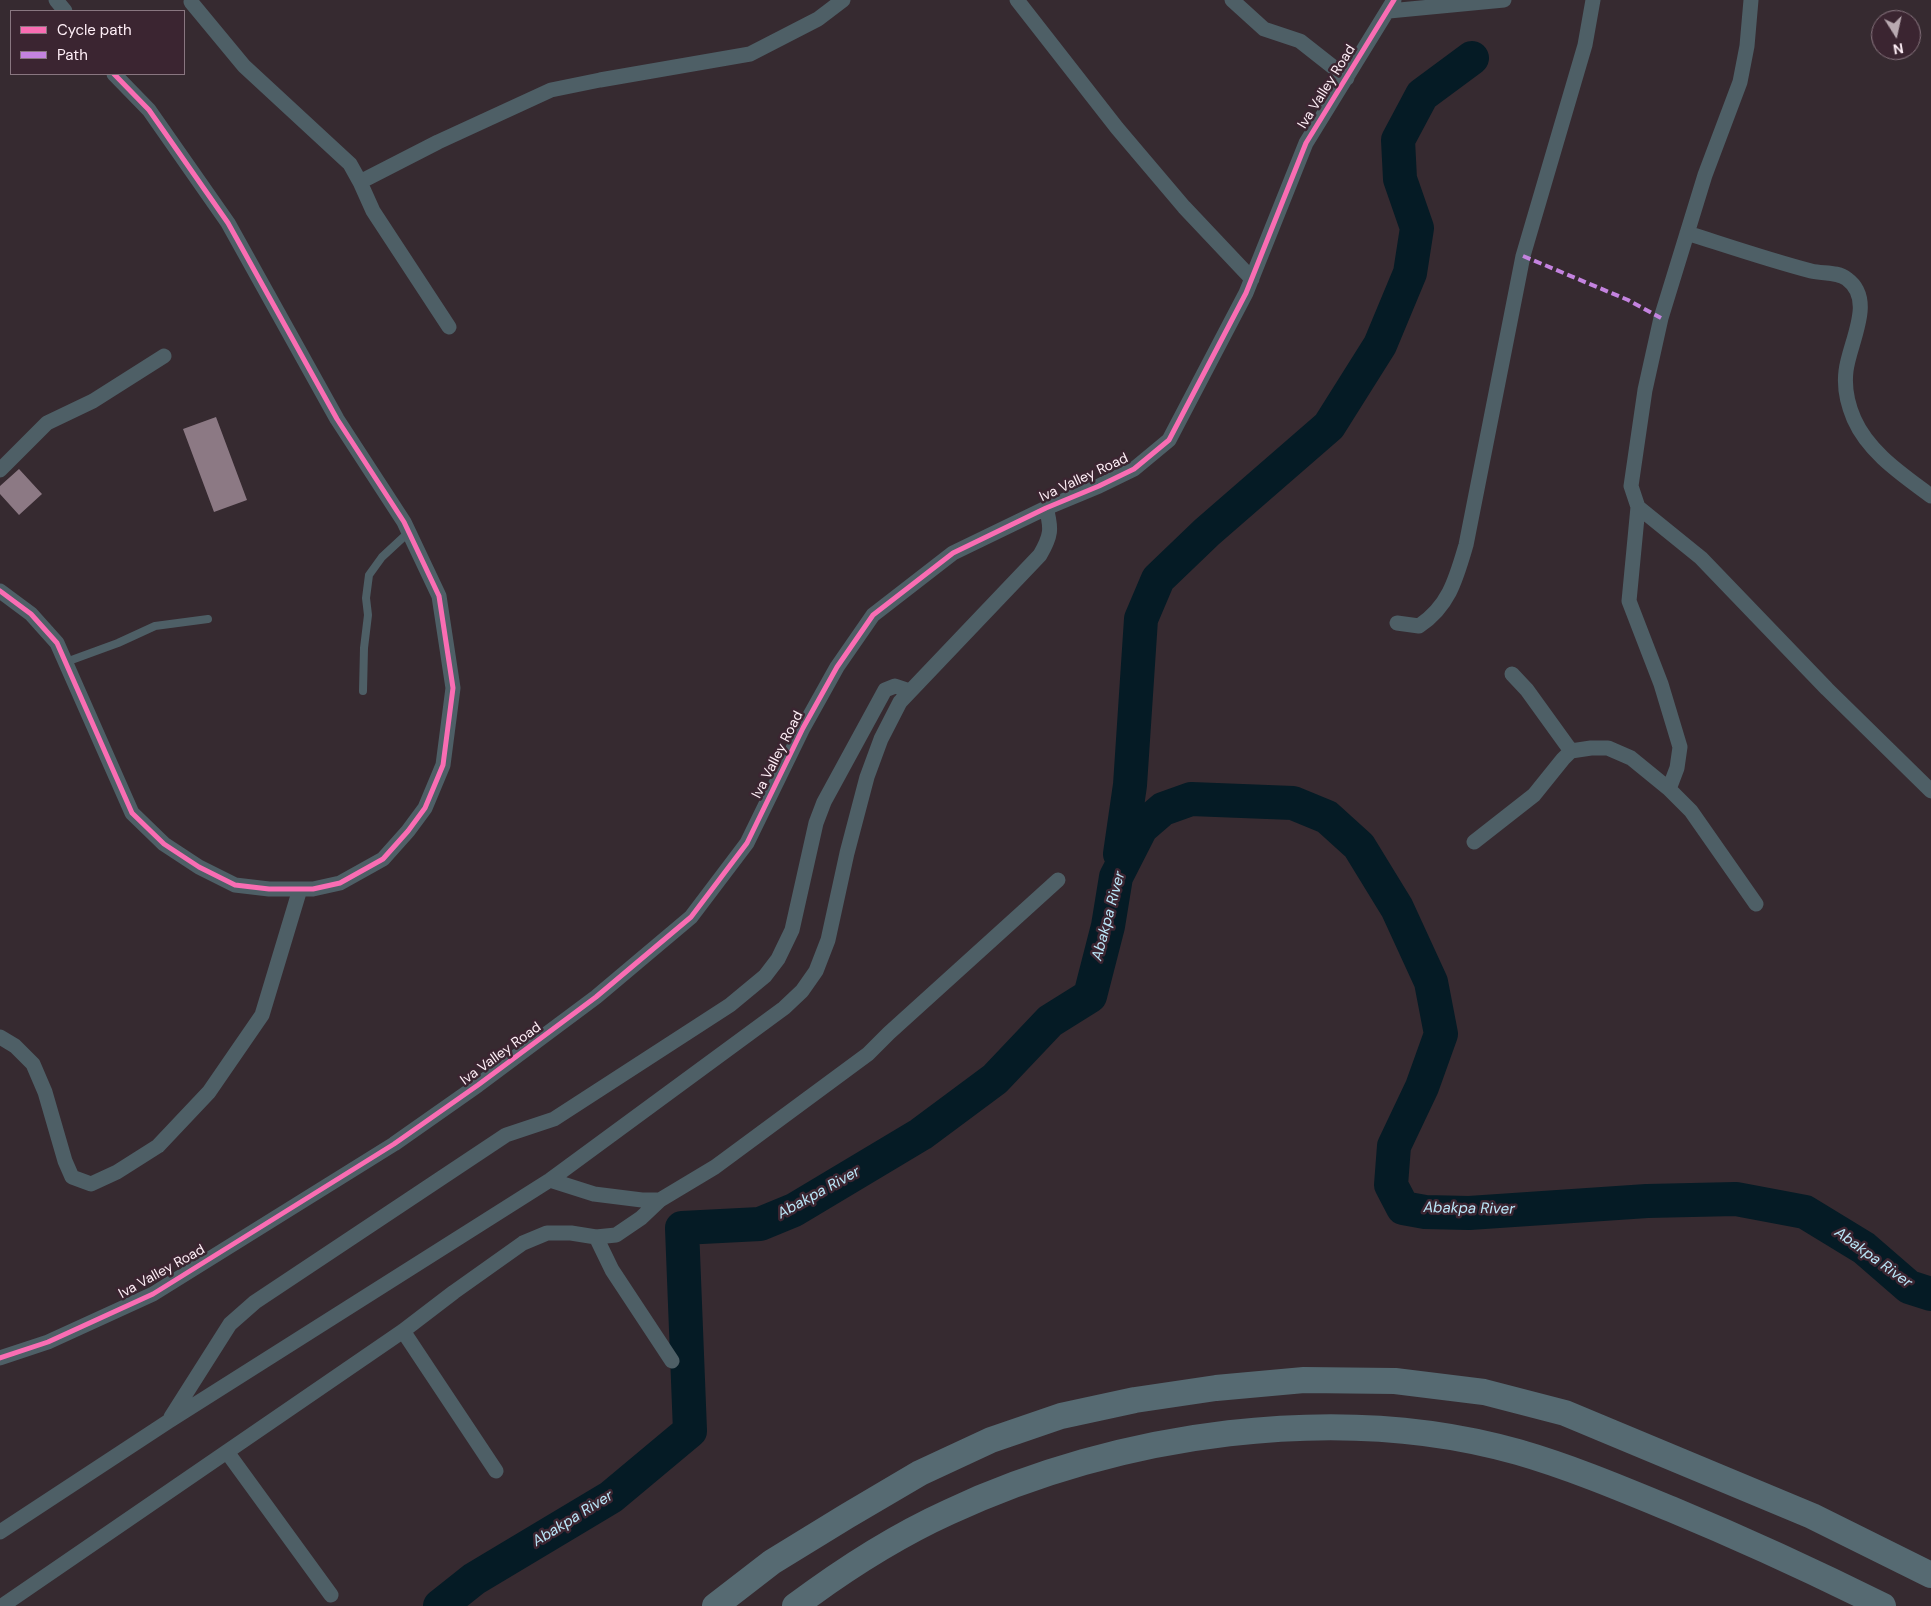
<!DOCTYPE html>
<style>
body{margin:0}
#map{position:relative;width:1931px;height:1606px;overflow:hidden;background:#362a30;font-family:"DM Sans",sans-serif}
canvas{display:block}
.legend{position:absolute;left:10px;top:10px;width:175px;height:65px;box-sizing:border-box;background:#3b2531;border:1px solid #897680;margin:0;padding:6px 9px;list-style:none;font-size:15px;color:#ffeff7}
.legend li{display:flex;align-items:center;gap:10px;height:25px}
.legend b{width:25px;border:1px solid #897680}
.north{position:absolute;left:1871px;top:10px;width:50px;height:50px;box-sizing:border-box;background:#3b2531;border:1px solid #897680;border-radius:50%;rotate:170deg;font-size:14px;font-weight:700;line-height:20px;text-align:center;color:#ffeff7}
.north::after{content:'';display:block;margin:auto;width:18px;height:22px;background:#b9aab1;clip-path:polygon(50% 0,100% 100%,50% 72%,0 100%)}
</style>
<div id="map">
<canvas width="1931" height="1606"></canvas>
<ul class="legend">
<li><b style="height:6px;background:#f96db3"></b>Cycle path</li>
<li><b style="height:6px;background:#c483df"></b>Path</li>
</ul>
<div class="north">N</div>
</div>
<script>
const ctx = document.querySelector('canvas').getContext('2d');
ctx.lineJoin = 'round';
function stroke(path, color, width, dash) {
  ctx.strokeStyle = color;
  ctx.lineWidth = width;
  ctx.lineCap = dash ? 'butt' : 'round';
  ctx.setLineDash(dash || []);
  ctx.stroke(path);
}
function fillPath(path, color) {
  ctx.fillStyle = color;
  ctx.fill(path, 'evenodd');
}
function drawText(font, color, halo, rows, align = 'center') {
  ctx.font = font + ' "DM Sans",sans-serif';
  ctx.lineWidth = 5;
  ctx.setLineDash([]);
  ctx.textBaseline = 'middle';
  ctx.strokeStyle = halo;
  ctx.fillStyle = color;
  for (const [text, x, y, turn = 0] of rows) {
    ctx.save();
    ctx.translate(x, y);
    ctx.rotate((+turn || 0) * Math.PI / 180);
    ctx.textAlign = isNaN(turn) ? turn : align;
    if (halo) ctx.strokeText(text, 0, 0);
    ctx.fillText(text, 0, 0);
    ctx.restore();
  }
}
const river = new Path2D(`
 M1120 854 1130 785 1141 619 1158 579 1207 532 1329 426 1380 345 1410 273 1417 228 1400 179 1398 140 1422 95 1472 58
 M440 1606 474 1579 611 1497 690 1431 682 1228 760 1224 794 1210 921 1134 995 1079 1050 1021 1090 996 1108 926 1116 877 1141 828 1163 809 1191 799 1293 803 1327 817 1359 846 1397 908 1431 982 1441 1034 1422 1087 1394 1146 1391 1185 1403 1208 1425 1212 1469 1213 1647 1201 1736 1199 1805 1212 1864 1248 1909 1287 1931 1294`);
const building = new Path2D(`
 M216 417 247 500 214 512 183 429Z
 M19 469 42 494 19 515 0 494V486Z`);
const service = new Path2D(`
 M66 662 118 643 155 626 208 619
 M363 691 364 648 368 615 366 598 369 575 382 557 409 532`);
const minor = new Path2D(`
 M56 0 65 11
 M1017 0 1117 128 1184 207 1252 279
 M1232 0 1264 29 1300 41 1347 78
 M1751 0 1747 46 1740 82 1705 175 1661 318 1645 390 1631 486 1638 507 1629 601 1661 684 1680 747 1677 768 1669 789 1691 811 1756 904
 M191 2 244 66 350 164 360 182
 M1389 11 1504 0
 M1687 233C1728 246 1769 260 1811 271 1823 274 1837 271 1847 279 1876 300 1849 343 1846 371 1844 387 1848 405 1854 419 1869 453 1903 475 1931 496
 M449 327 373 211 360 182 438 142 551 90 600 80 750 54 818 19 843 0
 M0 470 47 423 93 401 164 356
 M1638 507 1701 558 1827 689 1931 791
 M0 591 31 614 57 643 132 813 164 844 199 867 235 885 269 889H313L340 883 383 859 408 831 425 808 443 765 453 688 439 596 404 522 337 419 228 223 149 110 114 74
 M1397 623 1419 626C1449 606 1456 579 1466 545L1523 256 1585 45 1593 0
 M1512 674 1527 690 1571 751
 M1474 842 1534 795 1563 759 1571 751 1591 748H1608L1631 758 1669 789
 M0 1037 15 1046 33 1064 45 1092 65 1161 72 1177 91 1184 117 1172 158 1146 209 1092 262 1015 300 889
 M550 1180 594 1194 642 1200H660L715 1167 868 1054 889 1033 1058 880
 M596 1237 612 1270 672 1361
 M403 1331 496 1471
 M0 1358 48 1342 153 1294 394 1144 478 1085 596 997 691 917 747 843 803 728 837 667 873 615 953 553 1046 508 1099 486 1134 469 1169 440 1246 293 1306 143 1394 0
 M171 1417 230 1324 255 1302 506 1135 554 1119 730 1005 765 976 778 959 792 930 816 823 824 802 885 690 895 686 910 691
 M227 1452 331 1595
 M0 1532 169 1421 550 1180 784 1008 802 991 816 971 828 940 847 853 867 777 881 739 900 702 1040 555C1051 536 1052 529 1046 508
 M2 1606 403 1331 454 1292 523 1243 547 1233H571L596 1237 616 1235 641 1218 660 1200`);
const trunk = new Path2D(`
 M715 1606 772 1562 847 1516 920 1473 991 1440 1061 1416 1135 1400 1216 1388 1304 1380 1395 1381 1484 1392 1565 1413 1812 1516 1931 1575
 M795 1606C843 1570 894 1537 949 1512 1117 1433 1338 1401 1518 1452 1570 1467 1620 1488 1671 1509 1743 1539 1813 1571 1883 1606`);
const quiet = new Path2D(`
 M1523 256 1628 300 1661 318`);
const cycleway = new Path2D(`
 M0 591 31 614 57 643 132 813 164 844 199 867 235 885 269 889H313L340 883 383 859 408 831 425 808 443 765 453 688 439 596 404 522 337 419 228 223 149 110 114 74
 M0 1358 48 1342 153 1294 394 1144 478 1085 596 997 691 917 747 843 803 728 837 667 873 615 953 553 1046 508 1099 486 1134 469 1169 440 1246 293 1306 143 1394 0`);
const streetNames = [
 ["Iva Valley Road",1327,87,-58],
 ["Iva Valley Road",1084,478,-25],
 ["Iva Valley Road",778,755,-63],
 ["Iva Valley Road",501,1054,-36],
 ["Iva Valley Road",162,1272,-29]
];
const waterNames = [
 ["Abakpa River",1109,916,-75],
 ["Abakpa River",819,1193,-29],
 ["Abakpa River",1469,1209,1],
 ["Abakpa River",1873,1258,36],
 ["Abakpa River",573,1519,-32]
];
stroke(river, '#051b25', 34);
fillPath(building, '#8c7984');
stroke(service, '#4e5f66', 8);
stroke(minor, '#4e5f66', 15);
stroke(trunk, '#566a72', 26);
stroke(quiet, '#c483df', 4, [8, 4]);
stroke(cycleway, '#f96db3', 5);
drawText('14px', '#ffeff7', '#3b2531', streetNames);
drawText('italic 15px', '#bbe7f9', '#3b2531', waterNames);
</script>
